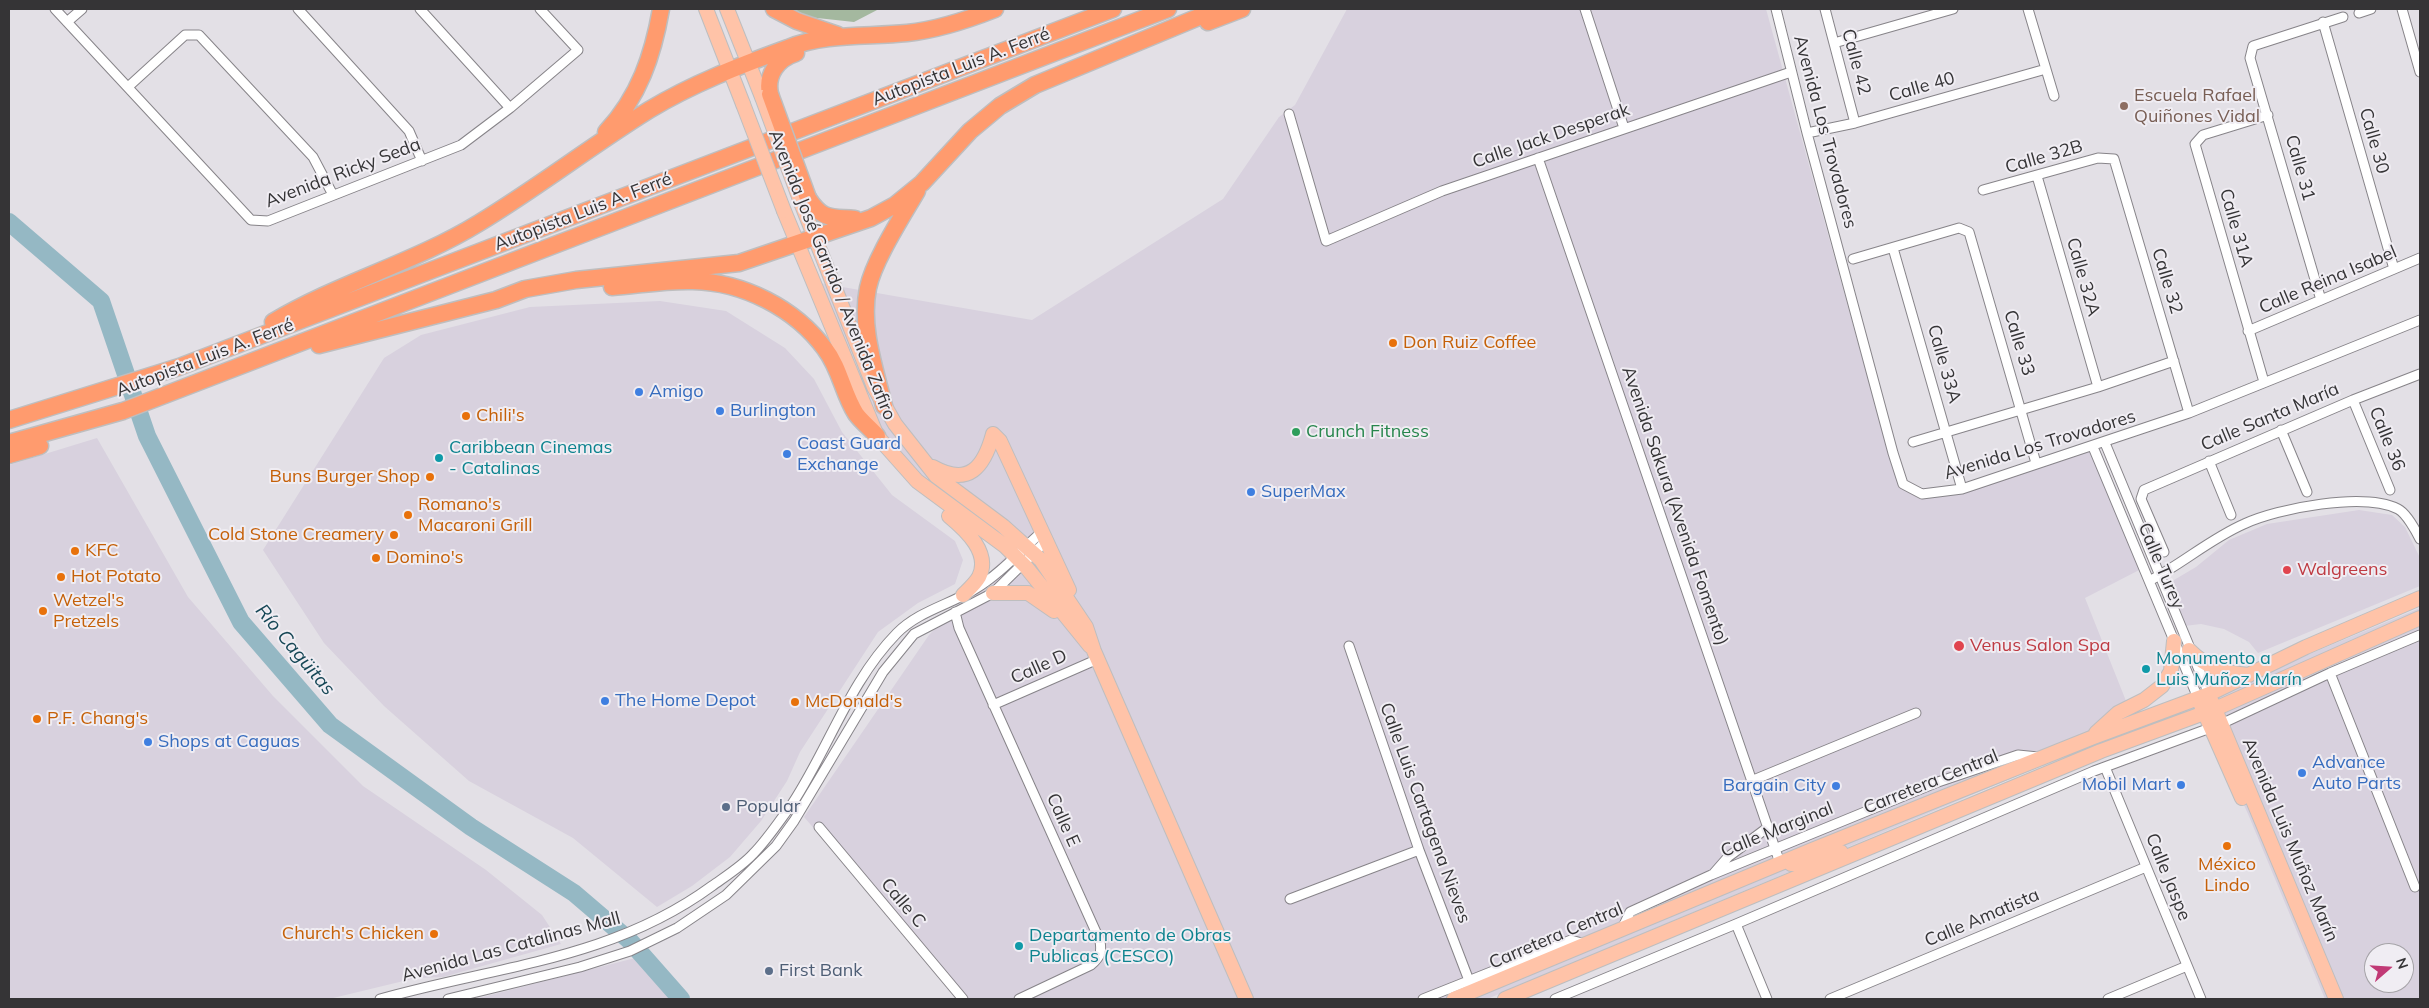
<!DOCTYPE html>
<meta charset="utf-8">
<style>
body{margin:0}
#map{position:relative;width:2429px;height:1008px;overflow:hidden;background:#e3e0e6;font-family:Mulish,sans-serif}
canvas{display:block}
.frame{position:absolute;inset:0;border:10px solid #353436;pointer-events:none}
.north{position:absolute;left:2364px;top:943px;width:50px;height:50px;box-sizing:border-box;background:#f0edf3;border:1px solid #a5a3a7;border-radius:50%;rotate:71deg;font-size:14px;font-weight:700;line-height:20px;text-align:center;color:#353436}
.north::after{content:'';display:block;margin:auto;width:18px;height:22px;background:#c13975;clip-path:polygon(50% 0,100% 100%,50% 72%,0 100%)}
</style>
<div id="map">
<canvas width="2429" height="1008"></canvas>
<div class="frame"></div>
<div class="north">N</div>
</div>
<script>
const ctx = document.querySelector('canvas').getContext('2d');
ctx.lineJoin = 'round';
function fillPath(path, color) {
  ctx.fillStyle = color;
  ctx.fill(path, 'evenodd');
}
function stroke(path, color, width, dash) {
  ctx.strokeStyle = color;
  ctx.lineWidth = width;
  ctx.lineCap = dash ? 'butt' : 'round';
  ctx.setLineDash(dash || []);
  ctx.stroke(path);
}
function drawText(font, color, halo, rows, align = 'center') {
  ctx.font = font + ' Mulish,sans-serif';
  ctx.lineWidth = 4;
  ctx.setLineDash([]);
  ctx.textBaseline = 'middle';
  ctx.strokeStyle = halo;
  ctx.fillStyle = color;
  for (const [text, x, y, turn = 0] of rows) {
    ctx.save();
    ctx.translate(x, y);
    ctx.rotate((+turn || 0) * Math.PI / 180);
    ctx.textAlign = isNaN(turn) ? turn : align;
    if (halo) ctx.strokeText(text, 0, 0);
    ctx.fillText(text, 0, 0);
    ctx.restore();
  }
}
const built = new Path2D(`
 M1347 9H1766L1891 463 1902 486 1909 491H1943L2095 446 2145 567 2085 598 2136 726 1487 999H962L804 817 929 635 1010 552 897 460 808 281 1032 320 1223 199 1279 117 1295 105Z
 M660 301 726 311 785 348 814 379 842 432 892 495 955 541 963 560 955 584 918 603 878 632 800 752 787 781 761 821 730 857 692 886 657 907 573 838 469 781 384 706 324 643 263 550 384 358 421 335 530 307Z
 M97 438 188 597 273 696 363 786 486 870 542 915 561 944 443 977 416 978 329 999H9V465Z
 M2359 510 2392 515 2405 527 2420 558V586L2258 653 2249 642 2224 629 2201 624 2184 626 2170 587 2174 580 2196 567 2229 540 2267 524Z
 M2420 608V999H2325L2248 814 2197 701ZM2374 953H2404V983H2374Z
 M635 958 673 999H475Z`);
const forest = new Path2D(`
 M794 9H879L854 22 808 17Z`);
const river = new Path2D(`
 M9 222 101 301 147 436 241 622 330 725 471 827 574 893 629 940 681 999`);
const street = new Path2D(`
 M55 9 251 220 268 221 461 145 510 108 578 50 540 9
 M298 9 409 131 422 161
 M420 9 510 108
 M1585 9 1624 128
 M1776 9 1807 133 1893 453 1903 484 1922 494 1962 489 2189 413 2420 320
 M1825 9 1855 123
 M2028 9 2054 96
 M2402 9 2420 72
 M2359 13 2371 9
 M67 22 82 9
 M2323 22 2394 269
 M1834 43 1953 9
 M128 87 185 35H199L313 157 333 195
 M1289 114 1326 241 1442 191 1791 72
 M1807 133 1855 123 2046 69
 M1538 158 1780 863
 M2037 176 2098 387
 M1983 190 2098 158 2114 159 2189 413
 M1893 248 1962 489
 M1853 259 1959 228 1969 232 2036 463
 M2321 300 2250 58 2253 46 2343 17
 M2248 331 2420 258
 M2264 382 2195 144 2203 135 2268 115
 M2353 400 2390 490
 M2281 430 2307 492
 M1913 442 2098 387 2174 361
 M2105 443 2209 694
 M2093 447 2198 698
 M2209 461 2231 515
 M2164 552 2141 499 2144 490 2353 400 2420 374
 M2149 581C2182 564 2210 539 2244 524 2278 508 2364 492 2398 509 2406 513 2416 531 2420 539
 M955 612 959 628 1100 941C1102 953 1100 957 1091 965L1019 999
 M1349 646 1419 850 1473 991
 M2330 673 2415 887
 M993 705 1098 659
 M2105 767 2201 999
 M1751 781 1916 713
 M819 827 963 999
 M1714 873 1728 857 1767 828
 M1290 899 1419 850
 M1736 924 1767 999
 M1622 929 1630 912 1711 875 1938 782 2018 755 2038 757
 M380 999C496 966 611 960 712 886 726 876 742 866 753 854 767 840 780 820 792 804 829 748 849 682 897 633 919 611 949 605 975 589 1000 574 1021 550 1043 531
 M448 999 580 967 630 951 677 928 726 895 776 846 794 821 883 672 914 634 993 593 1047 540
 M1423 999 1571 940 1585 944
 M1555 999 1736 924 2094 771 2221 724 2330 673 2420 635
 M1830 999 2146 867
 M2108 999 2187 966`);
const primary = new Path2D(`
 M706 9 743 104
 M727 9 762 97
 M802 205 874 387 895 424 936 476 1003 526 1041 560 1086 627 1094 651 1246 999
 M784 211 877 436 917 481 1005 546 1026 567 1090 646
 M993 434 1000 441 1069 590
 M933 467C969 487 984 467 993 434
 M949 516C966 530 991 553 979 577 975 584 968 590 963 595
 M993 593H1028L1054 611
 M2189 650C2207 668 2224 673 2249 675
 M2212 702 2336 999
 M2201 705 2242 798
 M2096 733 2118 713 2144 700 2162 686 2171 671 2174 641
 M1791 864 1805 863 1841 852
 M1454 999 1812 850 2091 738 2209 694 2306 647 2420 598
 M1505 999 2101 751 2215 709 2420 618`);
const highway = new Path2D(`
 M774 9 797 21 838 35
 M1208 22 1242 9
 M770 94C766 75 777 59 796 53
 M606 132C639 97 653 55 661 9
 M808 198C823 221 831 217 855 219
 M612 287C639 285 666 280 693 281 743 282 795 308 825 349 840 368 843 394 856 414 862 422 871 429 877 436
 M273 322C338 283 414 263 479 223 537 188 591 146 649 110 692 84 741 65 788 48 825 33 867 37 907 33 937 30 967 20 995 9
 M319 345 496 300 525 289 576 280 739 263 871 218 895 205 922 183 970 131 1000 106 1035 85 1218 9
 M884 406C875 368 860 327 868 288 874 260 902 217 917 191
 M9 420 179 367 1113 9
 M9 443 123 411 1168 9
 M9 455 40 446`);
const primaryBridge = new Path2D(`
 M762 97 802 205
 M743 104 784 211`);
const highwayBridge = new Path2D(`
 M770 94 808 198`);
const markers = [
 [2124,106,5,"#8d6e63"],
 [1393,343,5,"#e8710a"],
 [639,392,5,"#3f7fe0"],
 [720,411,5,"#3f7fe0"],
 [466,416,5,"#e8710a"],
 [1296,432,5,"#2e9e5b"],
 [787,454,5,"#3f7fe0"],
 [439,458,5,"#0f9aa8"],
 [430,477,5,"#e8710a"],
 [1251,492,5,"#3f7fe0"],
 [408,515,5,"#e8710a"],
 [394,535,5,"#e8710a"],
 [75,551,5,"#e8710a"],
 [376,558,5,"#e8710a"],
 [2287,570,5,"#e0444e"],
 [61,577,5,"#e8710a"],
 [43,611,5,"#e8710a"],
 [1959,646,6,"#e0444e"],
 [2146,669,5,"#0f9aa8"],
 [605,701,5,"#3f7fe0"],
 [795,702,5,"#e8710a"],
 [37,719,5,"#e8710a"],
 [148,742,5,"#3f7fe0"],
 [2302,773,5,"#3f7fe0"],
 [2181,785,5,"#3f7fe0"],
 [1836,786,5,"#3f7fe0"],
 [726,807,5,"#5c6f8a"],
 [2227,846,5,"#e8710a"],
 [434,934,5,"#e8710a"],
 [1019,946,5,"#0f9aa8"],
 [769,971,5,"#5c6f8a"]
];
const streetNames = [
 ["Calle 42",1856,62,75],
 ["Autopista Luis A. Ferré",961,67,-21],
 ["Calle 40",1922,87,-16],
 ["Avenida Los Trovadores",1825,132,75],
 ["Calle Jack Desperak",1551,136,-19],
 ["Calle 30",2374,141,74],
 ["Calle 32B",2044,157,-16],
 ["Calle 31",2300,168,74],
 ["Avenida Ricky Seda",343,173,-21],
 ["Autopista Luis A. Ferré",583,212,-21],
 ["Calle 31A",2236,228,74],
 ["Avenida José Garrido / Avenida Zafiro",832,275,68],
 ["Calle 32A",2083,277,74],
 ["Calle Reina Isabel",2328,280,-23],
 ["Calle 32",2167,281,73],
 ["Calle 33",2019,343,73],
 ["Autopista Luis A. Ferré",205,358,-21],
 ["Calle 33A",1944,364,74],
 ["Calle Santa María",2270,417,-23],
 ["Calle 36",2387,439,68],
 ["Avenida Los Trovadores",2040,445,-17],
 ["Avenida Sakura (Avenida Fomento)",1675,506,71],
 ["Calle Turey",2161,566,67],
 ["Calle D",1039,667,-24],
 ["Carretera Central",1931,782,-22],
 ["Calle Luis Cartagena Nieves",1425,813,70],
 ["Calle E",1063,820,66],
 ["Calle Marginal",1777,830,-22],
 ["Avenida Luis Muñoz Marín",2290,840,67],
 ["Calle Jaspe",2168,877,68],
 ["Calle C",903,903,50],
 ["Calle Amatista",1982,918,-23],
 ["Carretera Central",1556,936,-23],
 ["Avenida Las Catalinas Mall",511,947,-15]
];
const educationNames = [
 ["Escuela Rafael",2134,96],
 ["Quiñones Vidal",2134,117]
];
const foodNames = [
 ["Don Ruiz Coffee",1403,343],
 ["Chili's",476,416],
 ["Buns Burger Shop",420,477,"right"],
 ["Romano's",418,505],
 ["Macaroni Grill",418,526],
 ["Cold Stone Creamery",384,535,"right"],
 ["KFC",85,551],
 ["Domino's",386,558],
 ["Hot Potato",71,577],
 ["Wetzel's",53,601],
 ["Pretzels",53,622],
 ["McDonald's",805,702],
 ["P.F. Chang's",47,719],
 ["México",2227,865,"center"],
 ["Lindo",2227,886,"center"],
 ["Church's Chicken",424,934,"right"]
];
const shopNames = [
 ["Amigo",649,392],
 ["Burlington",730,411],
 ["Coast Guard",797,444],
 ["Exchange",797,465],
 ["SuperMax",1261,492],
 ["The Home Depot",615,701],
 ["Shops at Caguas",158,742],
 ["Advance",2312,763],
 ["Auto Parts",2312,784],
 ["Mobil Mart",2171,785,"right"],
 ["Bargain City",1826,786,"right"]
];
const leisureNames = [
 ["Crunch Fitness",1306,432]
];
const cultureNames = [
 ["Caribbean Cinemas",449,448],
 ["- Catalinas",449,469],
 ["Monumento a",2156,659],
 ["Luis Muñoz Marín",2156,680],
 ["Departamento de Obras",1029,936],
 ["Publicas (CESCO)",1029,957]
];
const healthNames = [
 ["Walgreens",2297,570],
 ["Venus Salon Spa",1970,646]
];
const serviceNames = [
 ["Popular",736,807],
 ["First Bank",779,971]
];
const waterNames = [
 ["Río Cagüitas",295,650,50]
];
fillPath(built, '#d8d1de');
fillPath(forest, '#a4b89f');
stroke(river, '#95b8c4', 18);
stroke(street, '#878489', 11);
stroke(primary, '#bebebf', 16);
stroke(highway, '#bebebf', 19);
stroke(street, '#fff', 9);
stroke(primary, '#ffc3a8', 14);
stroke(highway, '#ff9b6e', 16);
stroke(primaryBridge, '#bebebf', 16, []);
stroke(highwayBridge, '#bebebf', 19, []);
stroke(primaryBridge, '#ffc3a8', 14);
stroke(highwayBridge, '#ff9b6e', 16);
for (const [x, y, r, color] of markers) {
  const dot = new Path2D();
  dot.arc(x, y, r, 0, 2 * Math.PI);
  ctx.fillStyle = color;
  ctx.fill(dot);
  stroke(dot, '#f0edf3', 2);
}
drawText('18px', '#353436', '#f0edf3', streetNames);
drawText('18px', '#785e54', '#f0edf3', educationNames, 'left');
drawText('18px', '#c56008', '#f0edf3', foodNames, 'left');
drawText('18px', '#366cbe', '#f0edf3', shopNames, 'left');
drawText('18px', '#27864d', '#f0edf3', leisureNames, 'left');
drawText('18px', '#0d838f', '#f0edf3', cultureNames, 'left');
drawText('18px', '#be3a42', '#f0edf3', healthNames, 'left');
drawText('18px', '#4e5e75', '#f0edf3', serviceNames, 'left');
drawText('italic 19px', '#164756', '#f0edf3', waterNames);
</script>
